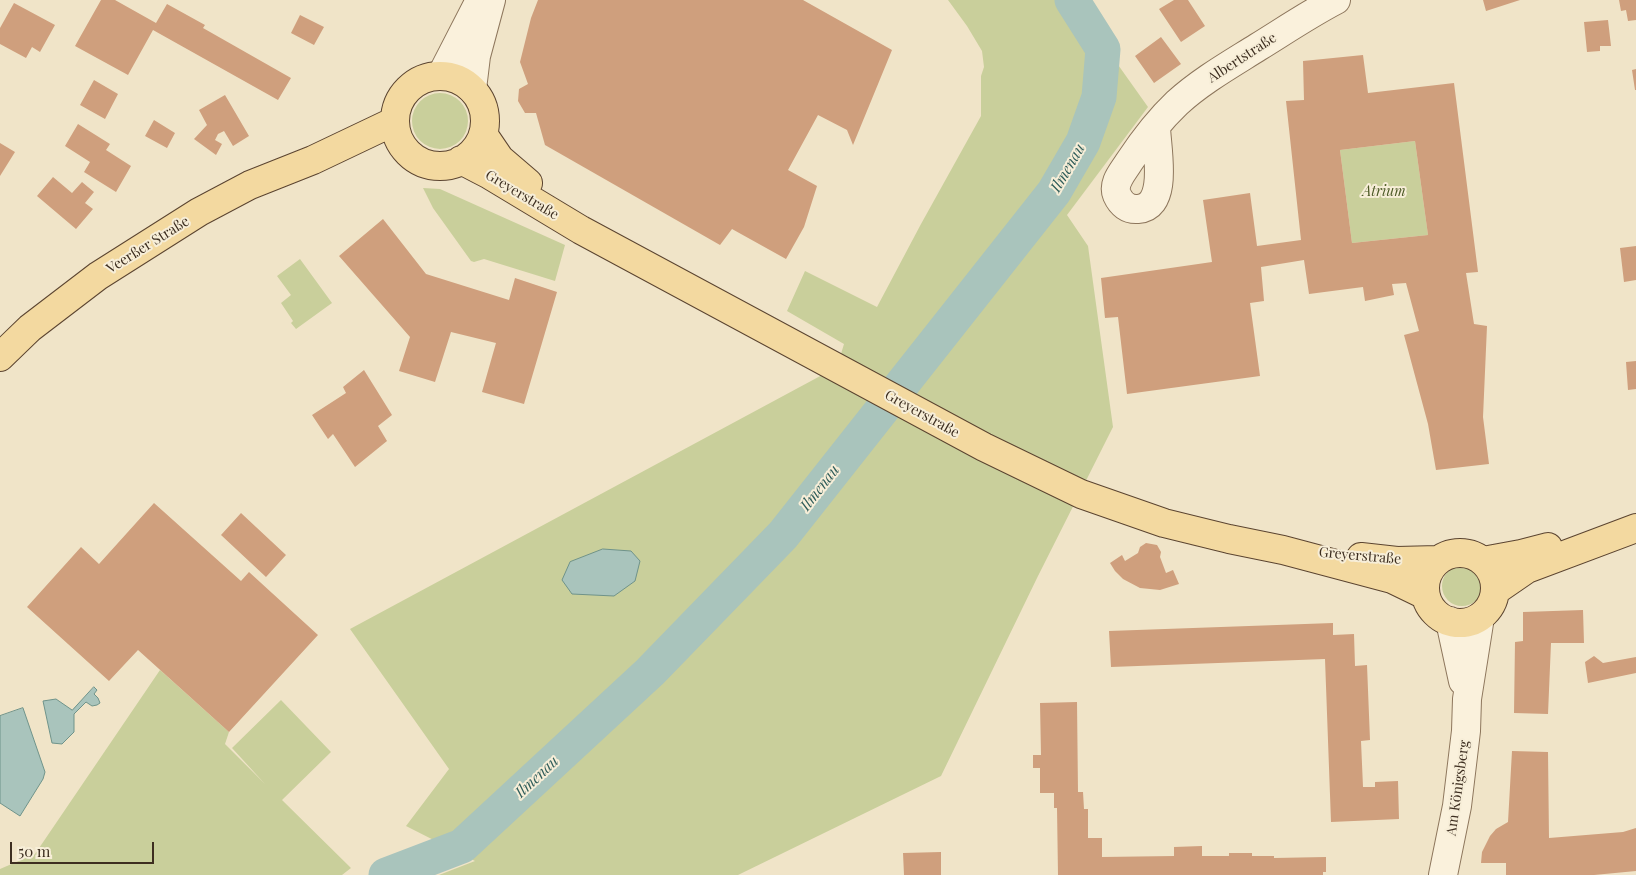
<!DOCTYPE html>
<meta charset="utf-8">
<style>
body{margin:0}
#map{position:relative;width:1636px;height:875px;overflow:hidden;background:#f0e4c8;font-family:"Playfair Display",serif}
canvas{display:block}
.scale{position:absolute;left:10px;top:842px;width:144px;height:22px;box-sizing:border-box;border:2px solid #3d2e20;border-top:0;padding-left:6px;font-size:15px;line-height:18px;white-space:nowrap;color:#3d2e20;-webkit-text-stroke:4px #f7eed8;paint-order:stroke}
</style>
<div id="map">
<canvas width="1636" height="875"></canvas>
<div class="scale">50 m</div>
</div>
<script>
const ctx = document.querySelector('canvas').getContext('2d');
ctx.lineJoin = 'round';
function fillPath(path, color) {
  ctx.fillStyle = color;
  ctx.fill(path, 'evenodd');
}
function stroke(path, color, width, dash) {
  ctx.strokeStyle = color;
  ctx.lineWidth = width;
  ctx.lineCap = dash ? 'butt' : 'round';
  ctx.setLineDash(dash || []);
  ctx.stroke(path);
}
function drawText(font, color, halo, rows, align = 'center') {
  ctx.font = font + ' "Playfair Display",serif';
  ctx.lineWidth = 4;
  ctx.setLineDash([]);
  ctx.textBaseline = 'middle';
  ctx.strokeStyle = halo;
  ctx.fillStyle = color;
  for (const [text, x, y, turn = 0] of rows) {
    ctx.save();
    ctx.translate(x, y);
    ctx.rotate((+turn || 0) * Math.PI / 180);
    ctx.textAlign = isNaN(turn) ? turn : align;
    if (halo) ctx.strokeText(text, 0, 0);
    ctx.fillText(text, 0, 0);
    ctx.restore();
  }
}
const green = new Path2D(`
 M948 0H1072L1148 107 1067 215 1088 246 1113 427 1038 576 941 776 738 875H439L475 861 406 826 449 769 350 629 837 367 844 344 787 311 805 271 877 307 921 224 981 116V76L984 67 982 51 967 26Z
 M412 121a28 28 0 1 1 56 0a28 28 0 1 1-56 0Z
 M1415 141 1428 235 1352 243 1340 150Z
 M423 188 440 189 565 245 555 281 484 259 474 262 471 261 433 208Z
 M300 259 332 303 296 329 291 323 293 321 281 303 291 295 277 276Z
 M1442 586a20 20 0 1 1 40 0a20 20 0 1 1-40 0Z
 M160 670 229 732 225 744 265 784 232 748 281 700 331 752 282 800 351 868 342 875H0V869L35 854Z`);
const water = new Path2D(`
 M603 549 631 551 640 561 635 581 614 596 572 594 562 580 570 562Z
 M94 687 97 690 94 694 98 698 100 703 97 705 92 706 86 702 74 714V732L62 744 52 743 43 701 56 699 72 710Z
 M23 708 45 772 43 779 20 816 0 803V716Z`);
const river = new Path2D(`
 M386 875 462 846 650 672 783 535 1054 192 1083 142 1099 97 1103 49 1072 0`);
const building = new Path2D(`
 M101 0H115L156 23 167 4 205 25 203 28 291 78 278 100 153 30 128 75 75 46Z
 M538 0H803L892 50 853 145 847 130 818 115 788 170 817 186 804 227 786 259 732 229 720 245 545 145 536 113H525L518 101 519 89 528 84 520 62 531 18Z
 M1174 0H1188L1205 26 1181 42 1159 9Z
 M1483 0H1520L1486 11Z
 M1619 0H1636V20L1628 21 1626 10 1621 11Z
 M14 3 55 25 40 52 32 47 26 58 0 44V28Z
 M300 15 324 27 314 45 291 33Z
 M1608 20 1611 46H1600V51L1587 52 1584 22Z
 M1161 37 1181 64 1154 83 1135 56Z
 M1363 55 1368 93 1454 83 1478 272 1466 273 1474 324 1487 326 1483 417 1489 464 1436 470 1428 424 1404 335 1419 331 1406 283 1392 284 1394 295 1365 301 1363 287 1309 294 1304 260 1261 267 1264 301 1250 303 1260 376 1127 394 1118 317 1105 318 1101 278 1212 262 1203 200 1250 193 1257 246 1301 240 1286 101 1304 100 1303 61ZM1415 141 1428 235 1352 243 1340 150Z
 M1636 69V90H1635L1632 70Z
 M94 80 118 94 105 119 80 105Z
 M225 95 249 136 233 146 224 131 218 134 215 140 222 144 216 155 194 139 207 125 199 110Z
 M154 120 175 133 167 148 145 136Z
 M78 124 110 144 106 150 131 166 116 192 84 172 90 162 65 146Z
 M0 143 15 152 0 176Z
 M53 177 72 193 82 182 94 192 85 203 93 209 76 229 37 196Z
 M383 219 426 274 509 300 515 278 557 292 524 404 482 392 496 343 451 332 435 382 399 371 410 337 339 256Z
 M1636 246V280L1624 282 1620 248Z
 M1636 361V389L1628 390 1626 362Z
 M364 370 392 415 378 426 387 441 355 467 333 434 328 439 312 415 346 393 343 387Z
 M154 503 241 581 249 572 318 635 229 732 138 650 109 681 27 607 81 547 99 564Z
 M241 513 286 555 266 577 221 535Z
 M1146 543 1157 545 1161 552 1160 557 1166 573 1173 570 1179 584 1160 590 1140 588 1123 579 1115 571 1110 563 1122 555 1125 561 1138 553 1140 547Z
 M1583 610 1584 643H1551L1548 714 1514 713 1515 642 1523 641V612Z
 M1333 623V635L1354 634 1355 666 1367 665 1370 740 1361 741 1363 787H1375V782L1398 781 1399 819 1331 822 1325 659 1111 667 1109 631Z
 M1594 656 1603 663 1636 657V673L1588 683 1585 662Z
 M1077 702 1078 792H1083L1084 809H1088V838H1102V857L1174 856V847L1202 846V856H1229V853H1252V856H1274V858L1326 857V872H1323V875H1058L1057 808H1054V793H1040V768H1033V755H1041L1040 703Z
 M1512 751 1548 752 1549 838 1623 832 1636 828V871L1594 875H1506V863H1481L1482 852 1490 836 1496 829 1508 822Z
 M941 852V875H904L903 853Z`);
const minor = new Path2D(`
 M441 76 477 6
 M472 89 476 56 491 0
 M1156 126C1156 146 1170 207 1138 209 1128 210 1121 204 1117 195 1112 183 1123 172 1129 162 1143 141 1159 120 1177 103 1201 81 1231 64 1258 47 1284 31 1309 14 1336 0
 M1450 621 1463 681
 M1443 875 1457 806 1466 731 1467 699 1480 617`);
const major = new Path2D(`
 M395 121a45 45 0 1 1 90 0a45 45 0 1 1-90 0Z
 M483 134 500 159 528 183
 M461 160 488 174 581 230 984 447 1081 494 1164 523 1229 539 1283 550 1392 579 1425 595
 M0 357 30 328 98 276 199 212 250 185 313 160 395 121
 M1425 588a35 35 0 1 1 70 0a35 35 0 1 1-70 0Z
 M1361 557 1397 561 1438 560
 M1483 561 1521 554 1548 547
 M1495 591 1527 569 1636 528`);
const streetNames = [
 ["Albertstraße",1242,58,-33],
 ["Greyerstraße",522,195,31],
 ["Veerßer Straße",148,245,-32],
 ["Greyerstraße",922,414,29],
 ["Greyerstraße",1360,556,5],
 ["Am Königsberg",1458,788,-82]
];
const parkNames = [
 ["Atrium",1384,192]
];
const waterNames = [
 ["Ilmenau",1068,168,-60],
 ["Ilmenau",820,488,-52],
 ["Ilmenau",537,777,-43]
];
fillPath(green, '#c9cf9b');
fillPath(water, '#a9c4bc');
stroke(water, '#6f938a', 1);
stroke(river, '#a9c4bc', 35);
fillPath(building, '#cf9f7d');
stroke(minor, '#8d765c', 30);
stroke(major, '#5b4430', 30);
stroke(minor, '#faf1dc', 28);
stroke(major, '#f3d9a0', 28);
drawText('14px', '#3d2e20', '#f7eed8', streetNames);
drawText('italic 14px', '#4d5a26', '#f7eed8', parkNames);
drawText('italic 15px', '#2f5d5a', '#f7eed8', waterNames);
</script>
